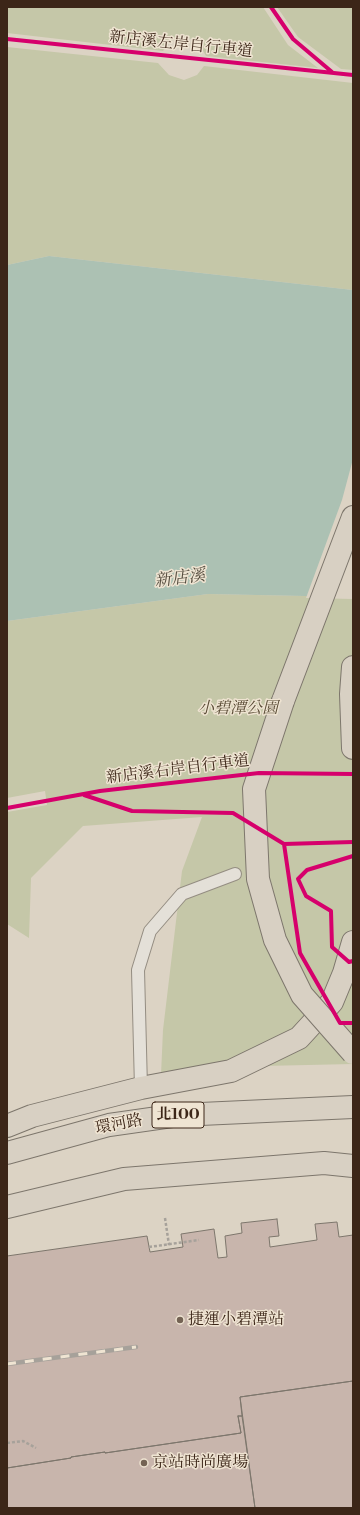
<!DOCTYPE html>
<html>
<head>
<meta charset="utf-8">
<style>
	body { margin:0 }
	#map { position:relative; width:360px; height:1515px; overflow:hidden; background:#dcd3c4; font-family:"Libre Bodoni",serif }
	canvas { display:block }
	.frame { position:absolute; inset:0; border:8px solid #3c2618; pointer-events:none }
</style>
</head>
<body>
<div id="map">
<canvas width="360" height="1515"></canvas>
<div class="frame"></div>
</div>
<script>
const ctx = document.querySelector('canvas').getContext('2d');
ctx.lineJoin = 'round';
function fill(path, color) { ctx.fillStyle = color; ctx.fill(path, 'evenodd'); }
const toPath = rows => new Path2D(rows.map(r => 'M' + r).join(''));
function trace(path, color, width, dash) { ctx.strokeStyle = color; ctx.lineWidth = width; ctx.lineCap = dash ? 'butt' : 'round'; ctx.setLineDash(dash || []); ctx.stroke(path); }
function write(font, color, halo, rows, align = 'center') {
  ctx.font = font + ' "Libre Bodoni","Noto Serif TC",serif'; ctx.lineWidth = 3; ctx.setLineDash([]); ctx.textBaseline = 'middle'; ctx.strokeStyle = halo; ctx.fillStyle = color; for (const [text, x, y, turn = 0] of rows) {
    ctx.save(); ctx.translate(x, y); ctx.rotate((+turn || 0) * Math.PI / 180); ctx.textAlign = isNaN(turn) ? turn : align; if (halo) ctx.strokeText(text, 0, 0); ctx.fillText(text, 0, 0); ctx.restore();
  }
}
const green = toPath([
	[7,7,263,7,288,45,318,68,206,56,199,44,186,36,172,40,163,51,7,33],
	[277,7,353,7,353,70,341,69,298,37],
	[7,47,158,63,169,75,184,80,197,75,204,66,353,83,353,290,49,256,7,265],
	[208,594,353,597,353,1064,262,1066,161,1075,163,1030,182,871,202,817,83,826,31,878,29,938,7,924,7,812,47,805,45,791,7,798,7,621]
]);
const water = toPath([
	[49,256,353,290,353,597,208,594,7,621,7,265]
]);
const pier = toPath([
	[353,459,353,599,306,598,342,500]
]);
const building = toPath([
	[277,1219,279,1236,269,1237,270,1247,317,1240,315,1224,337,1222,339,1237,353,1235,353,1381,240,1397,242,1416,238,1416,241,1433,105,1453,105,1452,71,1457,71,1458,7,1468,7,1256,147,1236,150,1252,183,1247,181,1234,214,1229,218,1258,227,1257,225,1236,242,1233,241,1223,277,1219],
	[353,1381,353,1508,255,1508,240,1397,353,1381],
	[238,1416,242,1416,255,1508,7,1508,7,1468,71,1458,71,1457,105,1452,105,1453,241,1433,238,1416]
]);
const path = toPath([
	[165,1218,169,1245],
	[149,1247,199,1240],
	[7,1443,23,1441,36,1448]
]);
const service = toPath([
	[141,1088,138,970,150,931,182,894,235,874]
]);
const trunk = toPath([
	[7,1153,109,1125,179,1115,353,1107],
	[7,1207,124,1179,324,1163,353,1166]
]);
const motorway = toPath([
	[353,667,351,694,353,748],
	[283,701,353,517],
	[7,1126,32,1116,141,1088,231,1071,299,1038,332,1002,344,973,353,942]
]);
const rail = toPath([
	[7,1364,136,1347]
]);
const motorwayBridge = toPath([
	[283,701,254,789,258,879,275,940,302,995,353,1053]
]);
const cycleway = toPath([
	[271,7,293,39,332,72],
	[7,39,353,75],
	[84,795,132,811,233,813,284,844,353,842],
	[7,808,100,791,259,773,353,774],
	[284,844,300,953,340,1023,353,1023],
	[353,856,307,870,298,879,306,896,331,911,332,947,349,962,353,961]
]);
const markers = [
	[180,1320,4,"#746354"],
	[144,1463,4,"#746354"]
];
const shields = [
	[178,1115,52]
];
const shieldNames = [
	["北100",178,1115]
];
const streetNames = [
	["新店溪左岸自行車道",181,45,6],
	["新店溪右岸自行車道",178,770,-7],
	["環河路",119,1125,-11]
];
const parkNames = [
	["小碧潭公園",238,709]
];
const poiNames = [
	["捷運小碧潭站",188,1320],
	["京站時尚廣場",152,1463]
];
const waterNames = [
	["新店溪",180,579,-7]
];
fill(green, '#c5c7a8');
fill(water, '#acc1b3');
fill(pier, '#dcd3c4');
fill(building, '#c8b5ac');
trace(building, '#7d766c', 1);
trace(service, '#948d82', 14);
trace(trunk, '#7d766c', 24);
trace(motorway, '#7d766c', 24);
trace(path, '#a6a19a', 2.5, [3, 2]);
trace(service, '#e4e0d8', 12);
trace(trunk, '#d8d0c3', 22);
trace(motorway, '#d8d0c3', 22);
trace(rail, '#a6a19a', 4.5);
trace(rail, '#efe4d2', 3, [9]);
trace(motorwayBridge, '#7d766c', 24, []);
trace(motorwayBridge, '#d8d0c3', 22);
trace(cycleway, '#d6006c', 4);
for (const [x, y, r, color] of markers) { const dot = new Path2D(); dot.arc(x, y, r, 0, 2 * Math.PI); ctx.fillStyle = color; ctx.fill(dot); trace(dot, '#efe4d2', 1.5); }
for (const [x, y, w] of shields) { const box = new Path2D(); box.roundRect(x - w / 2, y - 13, w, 26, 3); ctx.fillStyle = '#efe4d2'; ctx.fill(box); trace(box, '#3c2618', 1); }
write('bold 15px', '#3c2618', null, shieldNames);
write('16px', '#3c2618', '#efe4d2', streetNames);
write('italic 16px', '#5a4c36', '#efe4d2', parkNames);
write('16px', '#3c2618', '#efe4d2', poiNames, 'left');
write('italic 17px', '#534b3d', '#efe4d2', waterNames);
</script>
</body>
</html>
